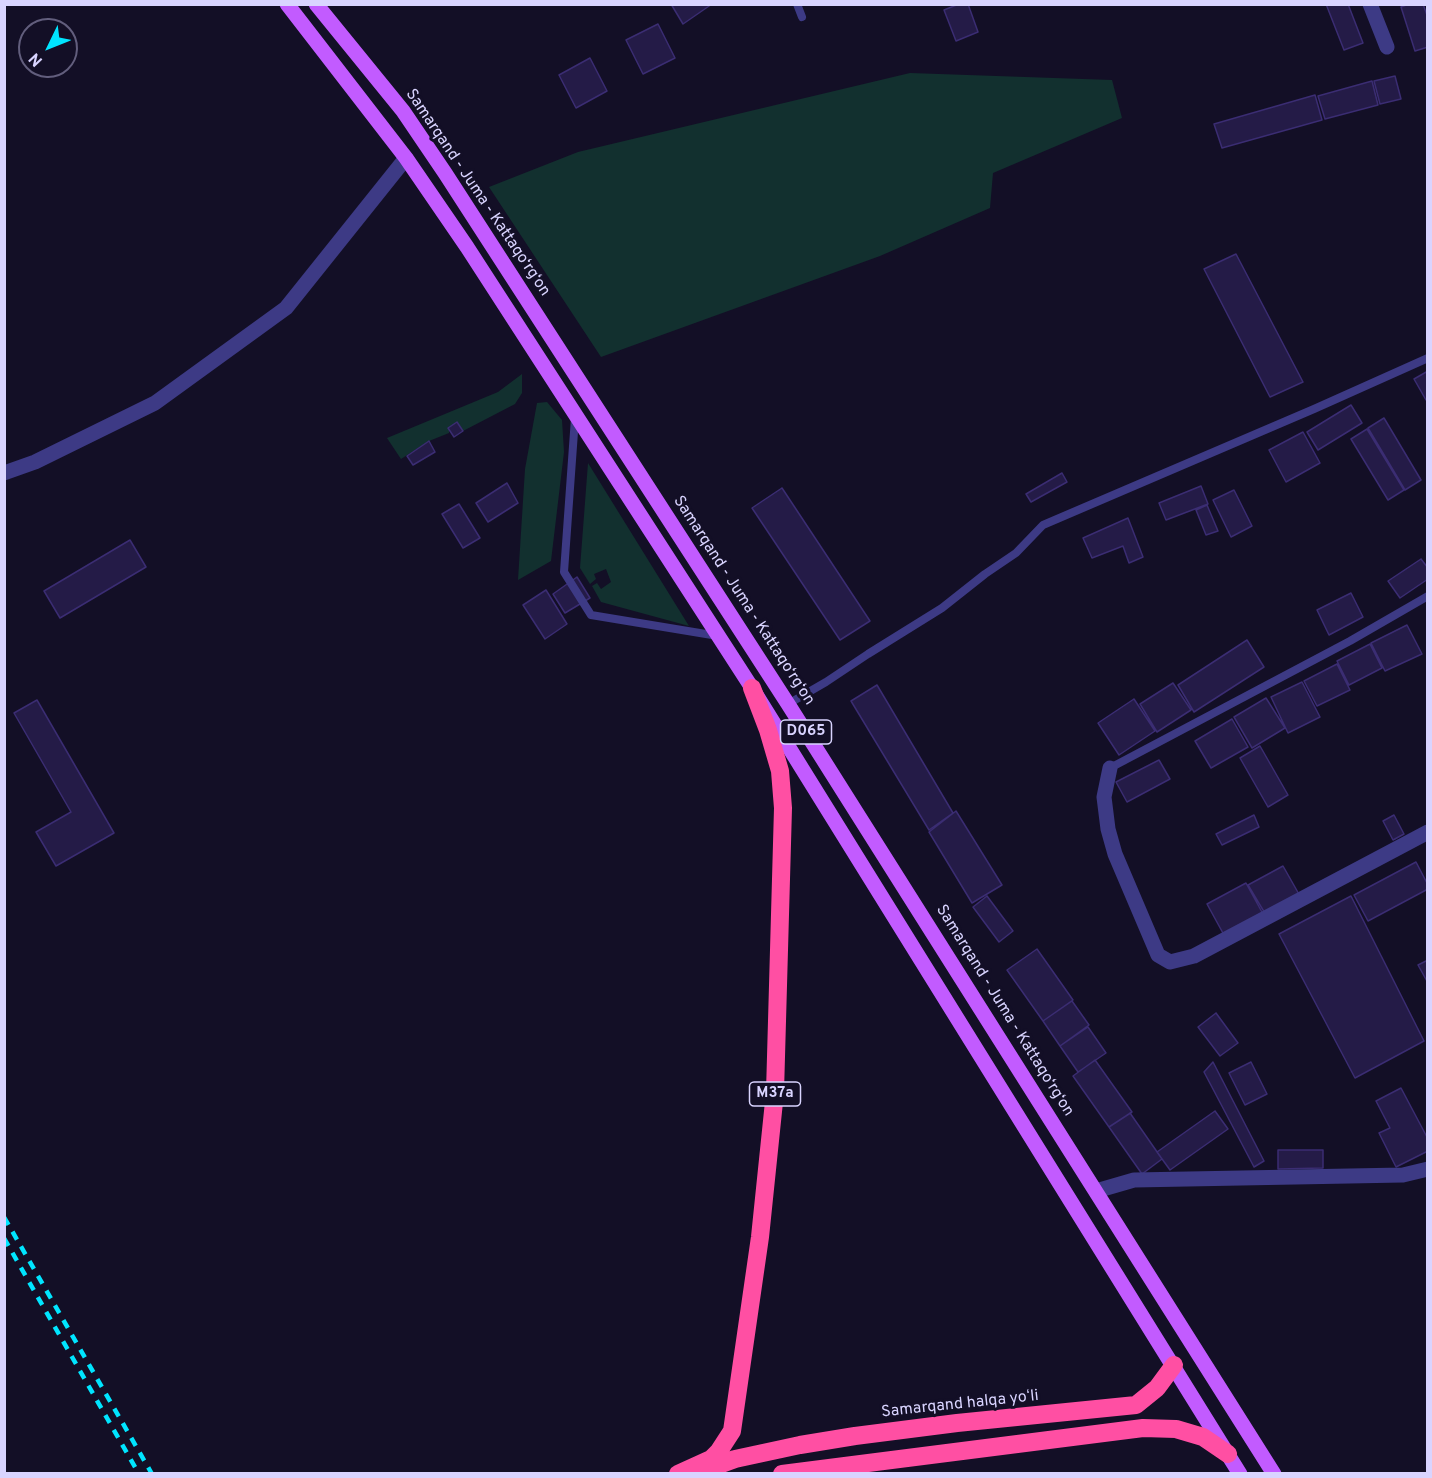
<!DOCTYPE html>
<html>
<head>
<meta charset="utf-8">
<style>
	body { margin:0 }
	#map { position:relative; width:1432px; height:1478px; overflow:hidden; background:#130f26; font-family:Overpass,sans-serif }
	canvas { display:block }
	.frame { position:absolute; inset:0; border:6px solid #d9d4ff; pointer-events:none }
	.north { position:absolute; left:18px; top:18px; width:60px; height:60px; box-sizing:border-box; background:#130f26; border:2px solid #625e7d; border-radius:50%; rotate:227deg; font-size:16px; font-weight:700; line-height:24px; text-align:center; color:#d9d4ff }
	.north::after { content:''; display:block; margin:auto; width:21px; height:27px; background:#00e5ff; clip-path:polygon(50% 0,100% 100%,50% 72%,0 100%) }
</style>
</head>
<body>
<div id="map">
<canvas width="1432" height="1478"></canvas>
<div class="frame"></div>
<div class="north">N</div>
</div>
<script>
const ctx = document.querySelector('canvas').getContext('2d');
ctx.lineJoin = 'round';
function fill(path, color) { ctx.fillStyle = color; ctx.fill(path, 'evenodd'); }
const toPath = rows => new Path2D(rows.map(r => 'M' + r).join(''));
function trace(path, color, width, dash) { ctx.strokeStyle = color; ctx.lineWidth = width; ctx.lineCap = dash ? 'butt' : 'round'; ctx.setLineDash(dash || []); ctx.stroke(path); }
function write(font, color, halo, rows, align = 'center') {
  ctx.font = font + ' Overpass,sans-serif'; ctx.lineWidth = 6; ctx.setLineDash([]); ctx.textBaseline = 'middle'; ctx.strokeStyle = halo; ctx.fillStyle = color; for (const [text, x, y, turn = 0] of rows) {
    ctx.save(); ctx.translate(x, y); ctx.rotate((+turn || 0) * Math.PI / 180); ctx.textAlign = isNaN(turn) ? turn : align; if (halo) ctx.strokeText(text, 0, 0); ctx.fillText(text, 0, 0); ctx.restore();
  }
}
const green = toPath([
	[910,73,1112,80,1122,118,993,173,990,208,880,256,601,357,489,187,578,152],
	[522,374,522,393,515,404,463,431,457,422,449,428,449,433,429,441,401,459,387,438,498,392],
	[547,402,562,420,564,452,551,561,518,580,525,469,537,403],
	[588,463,689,626,601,602,592,586,597,583,601,589,611,582,606,569,594,574,596,579,590,584,580,568]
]);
const building = toPath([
	[671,4,712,4,683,24,671,4],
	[959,4,968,4,978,32,956,41,944,10,959,4],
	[1326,4,1348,4,1363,43,1344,50,1326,4],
	[1409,4,1423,4,1428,18,1428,47,1415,51,1401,7,1409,4],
	[658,24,675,58,643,74,626,40,658,24],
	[590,58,607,91,576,108,559,75,590,58],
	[1395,76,1401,99,1380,104,1374,81,1395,76],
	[1372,81,1378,105,1325,119,1318,96,1372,81],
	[1315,95,1322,120,1222,148,1214,124,1315,95],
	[1236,254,1303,382,1270,397,1204,269,1236,254],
	[1428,371,1428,399,1426,400,1414,379,1428,371],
	[1351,405,1362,423,1318,450,1307,432,1351,405],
	[1384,418,1421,480,1405,490,1368,428,1384,418],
	[457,422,463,431,454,437,448,428,457,422],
	[1367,429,1404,490,1388,500,1351,439,1367,429],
	[1303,432,1320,463,1286,482,1269,450,1303,432],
	[429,441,435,452,413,465,407,456,429,441],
	[1062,473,1067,482,1031,502,1026,494,1062,473],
	[507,483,518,503,488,522,476,503,507,483],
	[1201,486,1208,504,1166,520,1159,503,1201,486],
	[782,488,870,621,840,640,752,508,782,488],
	[1234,490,1252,526,1231,537,1213,500,1234,490],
	[459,504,480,538,463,548,442,514,459,504],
	[1207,505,1218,531,1206,535,1196,510,1207,505],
	[1128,518,1143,557,1129,563,1123,546,1092,558,1083,538,1128,518],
	[130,540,146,567,60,618,44,591,130,540],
	[1421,559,1428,568,1428,579,1400,598,1388,581,1421,559],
	[577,577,590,598,565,613,553,594,577,577],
	[546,590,567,624,545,639,523,605,546,590],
	[1351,593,1363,617,1329,635,1317,610,1351,593],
	[1407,625,1422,654,1385,671,1371,643,1407,625],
	[1247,640,1264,667,1194,712,1178,685,1247,640],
	[1370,644,1382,668,1349,685,1337,661,1370,644],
	[1337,664,1350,690,1317,706,1304,681,1337,664],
	[1302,682,1320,717,1288,733,1271,697,1302,682],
	[1173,683,1191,710,1157,732,1140,704,1173,683],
	[877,685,953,813,929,830,851,701,877,685],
	[1266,698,1285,728,1252,748,1234,717,1266,698],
	[1134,699,1155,731,1119,755,1098,723,1134,699],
	[37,700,114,833,56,866,36,832,71,812,14,713,37,700],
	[1232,719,1248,747,1211,768,1195,741,1232,719],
	[1260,746,1288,795,1268,807,1240,758,1260,746],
	[1159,760,1170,779,1127,802,1116,782,1159,760],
	[956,811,1002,885,972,903,929,832,956,811],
	[1254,815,1259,827,1222,845,1216,834,1254,815],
	[1394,815,1404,834,1393,840,1383,821,1394,815],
	[1416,862,1428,885,1428,889,1368,921,1354,895,1416,862],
	[1283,866,1300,896,1266,915,1248,885,1283,866],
	[1246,883,1263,914,1224,935,1207,904,1246,883],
	[987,896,1013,931,999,942,973,907,987,896],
	[1351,896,1424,1041,1355,1078,1279,934,1351,896],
	[1037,949,1073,1000,1043,1021,1007,970,1037,949],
	[1428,960,1428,983,1418,965,1428,960],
	[1072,1001,1089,1025,1060,1046,1043,1021,1072,1001],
	[1216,1013,1238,1043,1220,1056,1198,1027,1216,1013],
	[1088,1027,1106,1053,1078,1072,1060,1046,1088,1027],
	[1095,1060,1132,1112,1109,1127,1073,1076,1095,1060],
	[1213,1062,1264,1161,1254,1167,1204,1072,1213,1062],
	[1251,1062,1267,1094,1245,1105,1229,1073,1251,1062],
	[1401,1088,1428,1139,1428,1151,1396,1167,1379,1133,1390,1128,1376,1101,1401,1088],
	[1215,1111,1228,1129,1170,1170,1157,1152,1215,1111],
	[1130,1113,1162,1159,1142,1174,1109,1127,1130,1113],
	[1278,1150,1323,1150,1323,1168,1278,1169,1278,1150]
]);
const lane = toPath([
	[797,4,802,17],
	[575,418,564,572,591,615,718,636],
	[788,704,826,682,868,654,942,608,985,574,1016,553,1043,525,1314,409,1428,358],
	[1110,768,1350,641,1428,596]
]);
const street = toPath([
	[1370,4,1387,47],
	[4,473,35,462,155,403,286,308,406,158],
	[1110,768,1104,797,1108,829,1115,854,1158,955,1170,962,1194,956,1428,832],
	[1096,1191,1134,1180,1403,1175,1428,1169]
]);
const primary = toPath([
	[287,4,406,158,467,247,575,414,752,688,1240,1474],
	[316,4,403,111,445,173,788,704,1274,1474]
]);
const highway = toPath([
	[705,1470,735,1459,800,1445,855,1436,957,1423,1136,1405,1157,1388,1174,1365],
	[678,1474,711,1459,719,1451,732,1431,760,1237,775,1092,783,808,780,771,768,730,752,688],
	[782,1474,1143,1428,1176,1429,1203,1437,1228,1454]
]);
const rail = toPath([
	[4,1217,152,1474],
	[4,1238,139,1474]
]);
const shields = [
	[806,732,51],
	[775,1094,51]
];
const shieldNames = [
	["D065",806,732],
	["M37a",775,1094]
];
const streetNames = [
	["Samarqand - Juma - Kattaqo‘rg‘on",477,193,56],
	["Samarqand - Juma - Kattaqo‘rg‘on",743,601,57],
	["Samarqand - Juma - Kattaqo‘rg‘on",1004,1011,58],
	["Samarqand halqa yoʻli",960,1405,-6]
];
fill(green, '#12302f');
fill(building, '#241b47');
trace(building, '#3b2d73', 1.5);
trace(lane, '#3d3a85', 8);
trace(street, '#3d3a85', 15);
trace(primary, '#c25bff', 15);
trace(highway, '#ff4fa3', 18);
trace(rail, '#00e5ff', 4.5, [9, 8]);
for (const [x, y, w] of shields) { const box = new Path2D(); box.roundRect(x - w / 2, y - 12, w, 24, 4.5); ctx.fillStyle = '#130f26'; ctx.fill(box); trace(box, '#d9d4ff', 1.5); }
write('bold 15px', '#d9d4ff', null, shieldNames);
write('16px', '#d9d4ff', '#130f26', streetNames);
</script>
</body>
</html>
